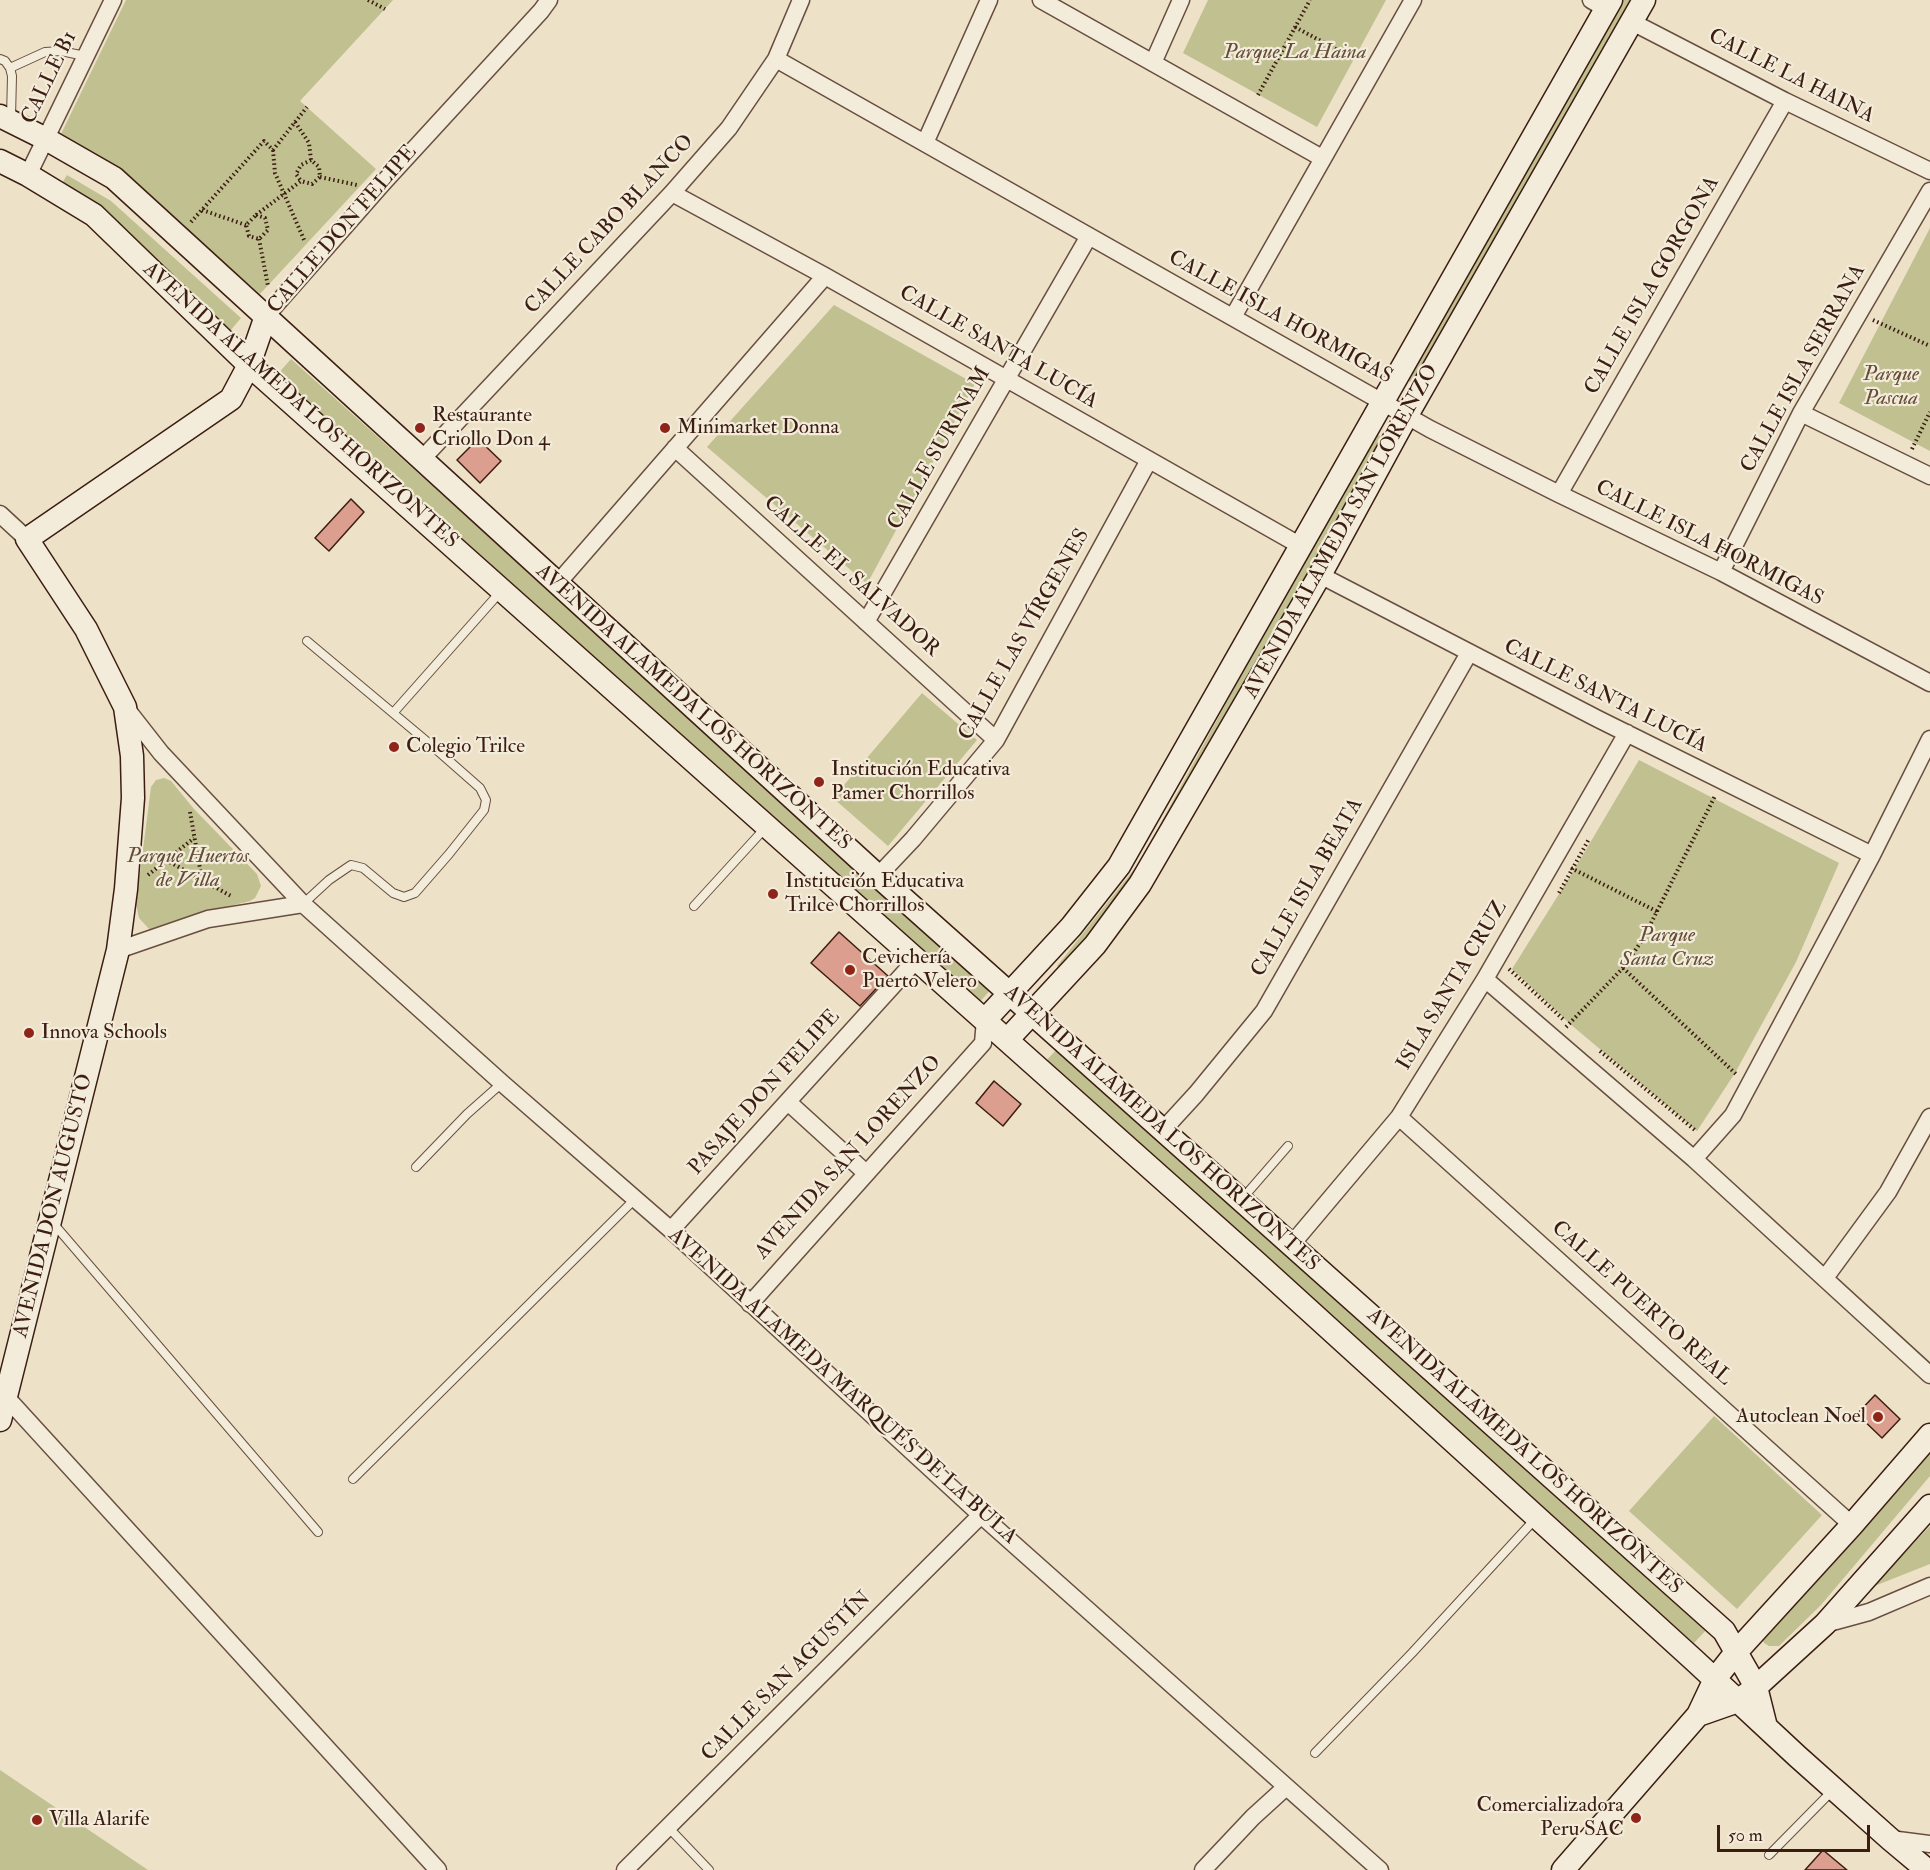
<!DOCTYPE html>
<html>
<head>
<meta charset="utf-8">
<style>
	body { margin:0 }
	#map { position:relative; width:1930px; height:1870px; overflow:hidden; background:#ede1c8; font-family:"IM FELL Double Pica",serif }
	canvas { display:block }
	.scale { position:absolute; left:1717px; top:1825px; width:153px; height:27px; box-sizing:border-box; border:3px solid #3c1d11; border-top:0; padding-left:8px; font-size:18px; line-height:21px; white-space:nowrap; color:#3c1d11; -webkit-text-stroke:4px #f3ecdb; paint-order:stroke }
</style>
</head>
<body>
<div id="map">
<canvas width="1930" height="1870"></canvas>
<div class="scale">50 m</div>
</div>
<script>
const ctx = document.querySelector('canvas').getContext('2d');
ctx.lineJoin = 'round';
function fill(path, color) { ctx.fillStyle = color; ctx.fill(path, 'evenodd'); }
const toPath = rows => new Path2D(rows.map(r => 'M' + r).join(''));
function trace(path, color, width, dash) { ctx.strokeStyle = color; ctx.lineWidth = width; ctx.lineCap = dash ? 'butt' : 'round'; ctx.setLineDash(dash || []); ctx.stroke(path); }
function write(font, color, halo, rows, align = 'center') {
  ctx.font = font + ' "IM FELL Double Pica",serif'; ctx.lineWidth = 4.5; ctx.setLineDash([]); ctx.textBaseline = 'middle'; ctx.strokeStyle = halo; ctx.fillStyle = color; for (const [text, x, y, turn = 0] of rows) {
    ctx.save(); ctx.translate(x, y); ctx.rotate((+turn || 0) * Math.PI / 180); ctx.textAlign = isNaN(turn) ? turn : align; if (halo) ctx.strokeText(text, 0, 0); ctx.fillText(text, 0, 0); ctx.restore();
  }
}
const green = toPath([
	[126,0,393,0,300,101,376,169,260,294,111,163,61,134],
	[1208,0,1386,0,1317,127,1183,53],
	[1621,0,1637,0,1417,386,1405,379],
	[67,175,111,201,241,318,230,331,98,211,59,188],
	[1930,228,1930,451,1839,403],
	[834,305,975,384,867,584,707,447],
	[291,359,992,988,978,1004,276,376],
	[1374,432,1387,441,1147,866,1064,973,1057,966,1139,863],
	[922,693,977,740,888,846,833,798],
	[1639,760,1839,863,1796,962,1735,1073,1697,1131,1569,1023,1512,969,1574,870],
	[164,778,171,781,194,809,257,874,261,886,255,898,250,901,218,909,159,929,150,930,139,918,136,904,151,787,156,780],
	[1058,1048,1708,1628,1694,1643,1044,1063],
	[1714,1416,1822,1515,1737,1609,1629,1511],
	[1930,1439,1930,1476,1821,1605,1779,1646,1769,1646,1764,1643,1762,1638],
	[1930,1526,1930,1564,1872,1587],
	[0,1770,148,1870,0,1870]
]);
const building = toPath([
	[478,439,501,461,480,483,457,460,478,439],
	[351,499,364,512,329,551,315,538,351,499],
	[839,932,888,976,860,1006,811,963,839,932],
	[994,1081,1021,1104,1003,1126,976,1103,994,1081],
	[1875,1395,1900,1419,1882,1438,1857,1414,1875,1395],
	[1823,1850,1847,1870,1805,1870,1823,1850]
]);
const path = toPath([
	[368,0,385,9],
	[1295,27,1354,59],
	[1258,95,1310,0],
	[295,122,309,143,311,160],
	[273,150,275,173,305,242],
	[320,177,357,185],
	[202,210,246,225],
	[256,215,301,181,312,184,320,177,319,167,311,160,301,165,296,174,301,181],
	[256,215,265,218,268,230,259,239,249,236,246,225,256,215],
	[191,222,264,141,273,150,307,107],
	[259,239,268,286],
	[1873,320,1930,346],
	[1912,449,1930,412],
	[190,812,202,880],
	[166,860,231,896],
	[1571,868,1658,912],
	[148,875,194,838],
	[1559,893,1589,839],
	[1623,968,1736,1074],
	[1509,969,1565,1021],
	[1566,1027,1623,968,1643,939,1715,796],
	[1600,1051,1696,1131]
]);
const lane = toPath([
	[0,59,5,61,10,68,12,76,11,118],
	[10,68,45,52,61,51,85,56],
	[394,712,502,590],
	[303,904,329,880,351,865,363,868,393,893,404,897,415,893,449,854,484,810,486,800,480,788,430,744,307,641],
	[694,906,767,826],
	[416,1167,467,1114,502,1083],
	[1242,1199,1288,1146],
	[53,1223,318,1532],
	[353,1479,635,1199],
	[1315,1753,1412,1653,1537,1517],
	[668,1827,709,1870],
	[1769,1855,1834,1789]
]);
const street = toPath([
	[1041,0,1322,158],
	[1591,0,1606,9],
	[1632,22,1785,101,1930,171],
	[776,59,1430,429,1559,494,1721,572,1930,683],
	[1153,63,1181,0],
	[925,143,989,0],
	[28,175,113,0],
	[672,193,825,276,1301,546],
	[266,316,383,183,541,11,549,0],
	[1233,317,1413,0],
	[1801,413,1930,476],
	[675,448,996,740],
	[422,459,672,193,729,128,776,59,801,0],
	[1559,494,1785,101],
	[0,514,27,539],
	[1721,572,1801,413,1930,191],
	[1320,575,1598,719,1872,855],
	[557,584,825,276],
	[866,622,1089,236],
	[125,707,161,753,303,904,502,1083,671,1230,981,1515,1380,1870],
	[878,876,913,839,996,740,1149,460],
	[118,950,208,919,303,904],
	[1485,979,1694,1159,1930,1375],
	[788,1102,866,1173],
	[1399,1117,1852,1525],
	[1163,1130,1196,1094,1264,1011,1469,653],
	[1694,1159,1733,1115,1872,855,1930,739],
	[671,1230,917,959],
	[1292,1244,1399,1117,1485,979,1627,733],
	[1825,1278,1888,1192,1930,1117],
	[750,1304,983,1043,985,1020],
	[6,1397,438,1870],
	[1825,1624,1869,1612,1930,1586],
	[1890,1839,1930,1844],
	[625,1870,981,1515],
	[1203,1870,1253,1817,1286,1787]
]);
const secondary = toPath([
	[0,116,46,139,114,178,878,876,1724,1631,1756,1687,1766,1727],
	[0,161,28,175,94,215,249,365,1257,1263,1695,1661,1797,1756,1890,1839,1927,1870],
	[985,1020,1071,927,1119,866,1611,0],
	[1007,1040,1095,945,1140,884,1320,575,1407,415,1644,0],
	[0,1420,118,950,126,889,133,798,132,756,125,707,86,629,27,539,231,399,249,365,266,316],
	[1698,1715,1738,1701,1756,1687,1825,1624,1930,1506],
	[1563,1870,1698,1715,1715,1679,1737,1651,1852,1525,1930,1435]
]);
const markers = [
	[420,428,6,"#8f2418"],
	[665,428,6,"#8f2418"],
	[394,747,6,"#8f2418"],
	[819,782,6,"#8f2418"],
	[773,894,6,"#8f2418"],
	[850,970,6,"#8f2418"],
	[29,1033,6,"#8f2418"],
	[1878,1417,6,"#8f2418"],
	[1636,1818,6,"#8f2418"],
	[37,1820,6,"#8f2418"]
];
const parkNames = [
	["Parque La Haina",1295,53],
	["Parque",1891,375],
	["Pascua",1891,399],
	["Parque Huertos",188,857],
	["de Villa",188,881],
	["Parque",1667,936],
	["Santa Cruz",1667,960]
];
const streetNames = [
	["CALLE LA HAINA",1791,77,27],
	["CALLE B1",50,78,-64],
	["CALLE CABO BLANCO",610,225,-47],
	["CALLE DON FELIPE",343,230,-49],
	["CALLE ISLA GORGONA",1653,286,-60],
	["CALLE ISLA HORMIGAS",1280,318,29],
	["CALLE SANTA LUCÍA",998,348,30],
	["CALLE ISLA SERRANA",1804,369,-61],
	["AVENIDA ALAMEDA LOS HORIZONTES",300,406,42],
	["CALLE SURINAM",940,449,-60],
	["AVENIDA ALAMEDA SAN LORENZO",1342,532,-61],
	["CALLE ISLA HORMIGAS",1709,544,27],
	["CALLE EL SALVADOR",851,577,42],
	["CALLE LAS VÍRGENES",1025,635,-60],
	["CALLE SANTA LUCÍA",1605,697,27],
	["AVENIDA ALAMEDA LOS HORIZONTES",693,708,42],
	["CALLE ISLA BEATA",1308,888,-60],
	["ISLA SANTA CRUZ",1453,986,-59],
	["PASAJE DON FELIPE",765,1093,-48],
	["AVENIDA ALAMEDA LOS HORIZONTES",1161,1129,42],
	["AVENIDA SAN LORENZO",849,1158,-48],
	["AVENIDA DON AUGUSTO",54,1206,-76],
	["CALLE PUERTO REAL",1641,1304,42],
	["AVENIDA ALAMEDA MARQUÉS DE LA BULA",842,1387,42],
	["AVENIDA ALAMEDA LOS HORIZONTES",1524,1452,42],
	["CALLE SAN AGUSTÍN",787,1677,-45]
];
const poiNames = [
	["Restaurante",432,416],
	["Criollo Don 4",432,440],
	["Minimarket Donna",677,428],
	["Colegio Trilce",406,747],
	["Institución Educativa",831,770],
	["Pamer Chorrillos",831,794],
	["Institución Educativa",785,882],
	["Trilce Chorrillos",785,906],
	["Cevichería",862,958],
	["Puerto Velero",862,982],
	["Innova Schools",41,1033],
	["Autoclean Noel",1866,1417,"right"],
	["Comercializadora",1624,1806,"right"],
	["Peru SAC",1624,1830,"right"],
	["Villa Alarife",49,1820]
];
fill(green, '#c0c090');
fill(building, '#dc9e8f');
trace(building, '#3c1d11', 1.5);
trace(lane, '#684e3f', 10);
trace(street, '#684e3f', 19);
trace(secondary, '#3c1d11', 25);
trace(path, '#3c1d11', 4, [1.5, 3]);
trace(lane, '#f3ecdb', 8);
trace(street, '#f3ecdb', 16);
trace(secondary, '#f3ecdb', 22);
for (const [x, y, r, color] of markers) { const dot = new Path2D(); dot.arc(x, y, r, 0, 2 * Math.PI); ctx.fillStyle = color; ctx.fill(dot); trace(dot, '#f3ecdb', 2); }
write('italic 21px', '#644e37', '#f3ecdb', parkNames);
write('21px', '#3c1d11', '#f3ecdb', streetNames);
write('21px', '#3c1d11', '#f3ecdb', poiNames, 'left');
</script>
</body>
</html>
